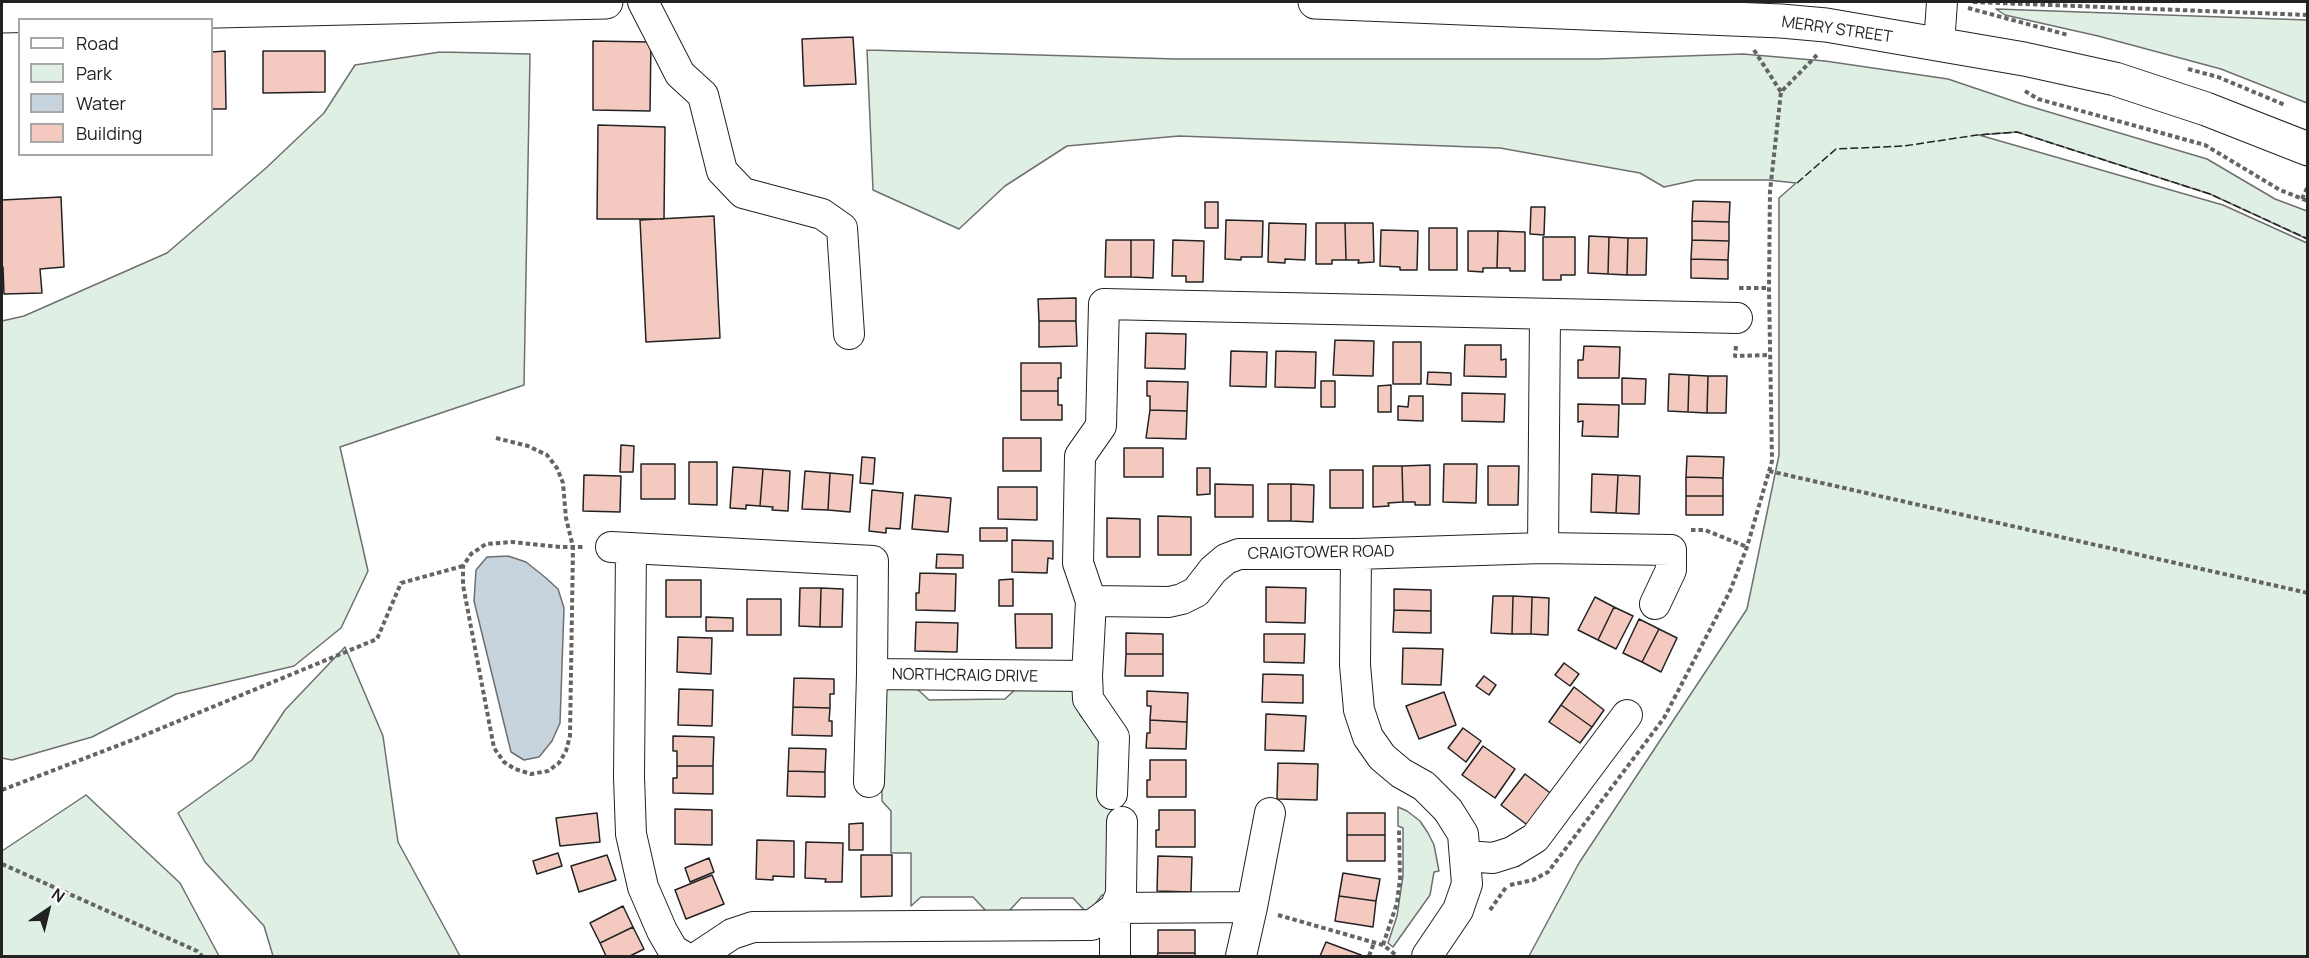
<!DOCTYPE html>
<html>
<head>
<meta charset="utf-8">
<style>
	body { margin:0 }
	#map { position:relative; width:2309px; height:958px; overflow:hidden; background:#fff; font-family:Manrope,sans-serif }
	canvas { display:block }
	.frame { position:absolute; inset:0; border:3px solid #222; pointer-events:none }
	.legend { position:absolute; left:18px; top:18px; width:195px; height:138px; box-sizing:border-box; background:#fff; border:2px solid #a7a7a7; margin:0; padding:8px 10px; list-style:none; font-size:18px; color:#222 }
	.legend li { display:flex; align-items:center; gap:12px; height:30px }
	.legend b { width:30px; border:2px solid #a7a7a7 }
	.north { position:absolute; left:18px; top:880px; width:60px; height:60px; -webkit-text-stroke:4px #fff; paint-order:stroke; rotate:35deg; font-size:16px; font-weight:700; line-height:24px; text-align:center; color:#222 }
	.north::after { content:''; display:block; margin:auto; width:21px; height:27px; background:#222; clip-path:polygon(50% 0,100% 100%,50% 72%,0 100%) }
</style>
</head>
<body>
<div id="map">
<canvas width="2309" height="958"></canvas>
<div class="frame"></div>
<ul class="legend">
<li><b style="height:8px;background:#fff"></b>Road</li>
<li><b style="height:16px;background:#e0efe3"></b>Park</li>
<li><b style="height:16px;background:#c7d3dd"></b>Water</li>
<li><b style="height:16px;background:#f3c9c0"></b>Building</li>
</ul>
<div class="north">N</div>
</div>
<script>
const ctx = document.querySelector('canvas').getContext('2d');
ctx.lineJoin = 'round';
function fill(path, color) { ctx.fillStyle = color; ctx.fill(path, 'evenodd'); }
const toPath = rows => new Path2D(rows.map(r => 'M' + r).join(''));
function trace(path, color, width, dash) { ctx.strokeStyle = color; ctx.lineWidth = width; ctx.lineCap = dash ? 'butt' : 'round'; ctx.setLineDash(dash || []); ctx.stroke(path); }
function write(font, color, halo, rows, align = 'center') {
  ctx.font = font + ' Manrope,sans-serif'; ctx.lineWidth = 4.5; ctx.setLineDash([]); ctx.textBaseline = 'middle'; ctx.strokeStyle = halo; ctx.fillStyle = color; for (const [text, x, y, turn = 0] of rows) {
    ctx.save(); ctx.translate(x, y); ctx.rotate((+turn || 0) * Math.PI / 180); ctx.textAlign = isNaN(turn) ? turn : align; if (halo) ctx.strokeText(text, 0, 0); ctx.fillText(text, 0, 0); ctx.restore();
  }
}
const green = toPath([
	[1996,9,2307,20,2307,103,2221,69,2098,36,2005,15,1996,9],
	[867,50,1176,59,1597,59,1743,54,1825,61,1948,79,2022,104,2207,159,2275,199,2307,211,2307,239,2210,194,2017,132,1979,135,2223,205,2307,243,2307,956,1529,956,1579,863,1747,609,1779,455,1779,198,1796,183,1768,180,1696,180,1664,187,1640,173,1500,148,1179,136,1067,146,1005,186,959,229,873,190,867,50],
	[440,52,530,54,524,385,340,447,368,571,341,628,294,666,176,694,92,737,12,760,2,758,2,321,24,316,167,253,266,168,324,113,355,65,440,52],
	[345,647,383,736,398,842,460,956,273,956,264,926,205,862,178,813,252,760,285,710,345,647],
	[887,685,913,685,929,700,1005,699,1019,686,1068,687,1077,697,1080,715,1105,745,1114,807,1112,895,1102,895,1089,912,1086,912,1073,898,1021,898,1009,911,986,911,973,897,921,897,911,906,911,853,891,853,891,811,882,801,881,695,887,685],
	[86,795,180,883,219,956,2,956,2,851,86,795],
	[1398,807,1407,811,1420,821,1428,833,1434,845,1439,871,1434,872,1430,895,1393,947,1388,943,1397,916,1403,876,1403,828,1398,826,1398,807]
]);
const water = toPath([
	[508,556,526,562,546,578,558,589,564,608,560,723,552,741,539,757,524,760,511,752,474,601,476,570,487,557,508,556]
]);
const building = toPath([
	[853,37,856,84,804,86,802,39,853,37],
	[593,41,651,42,650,111,593,110,593,41],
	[225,51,226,109,212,109,212,52,225,51],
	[263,51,325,51,325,92,263,93,263,51],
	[598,125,665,127,664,219,597,219,598,125],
	[61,197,64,267,40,269,42,293,4,294,3,267,2,267,2,200,61,197],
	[1693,201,1730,202,1729,222,1692,221,1693,201],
	[1205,202,1218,202,1218,228,1205,228,1205,202],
	[1531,207,1545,207,1544,235,1530,234,1531,207],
	[714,216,720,338,646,342,640,220,714,216],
	[1226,220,1263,221,1262,257,1241,257,1241,260,1225,259,1226,220],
	[1692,221,1729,222,1729,241,1692,240,1692,221],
	[1269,223,1306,224,1305,260,1285,259,1285,263,1268,262,1269,223],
	[1316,223,1345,223,1346,260,1332,260,1332,264,1316,264,1316,223],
	[1345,223,1373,223,1374,262,1358,263,1359,260,1346,260,1345,223],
	[1429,228,1457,228,1457,270,1429,270,1429,228],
	[1381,230,1418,231,1417,270,1400,270,1400,267,1380,266,1381,230],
	[1468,231,1498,231,1497,268,1483,268,1483,272,1468,271,1468,231],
	[1498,231,1525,232,1525,271,1510,271,1510,268,1497,268,1498,231],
	[1589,236,1609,237,1608,274,1588,273,1589,236],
	[1543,237,1575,237,1575,275,1561,275,1561,280,1543,280,1543,237],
	[1609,237,1628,238,1627,275,1608,274,1609,237],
	[1628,238,1647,238,1646,275,1627,275,1628,238],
	[1106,240,1131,240,1131,277,1105,277,1106,240],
	[1131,240,1154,240,1153,278,1131,277,1131,240],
	[1173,240,1204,241,1203,282,1186,282,1186,276,1172,276,1173,240],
	[1692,240,1729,241,1728,260,1691,259,1692,240],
	[1691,259,1728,260,1728,279,1691,278,1691,259],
	[1076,298,1076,321,1039,321,1038,299,1076,298],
	[1039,321,1076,321,1077,346,1039,347,1039,321],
	[1146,333,1186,334,1185,369,1145,368,1146,333],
	[1335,340,1374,341,1373,376,1333,375,1335,340],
	[1393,342,1421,342,1421,384,1393,384,1393,342],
	[1465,345,1501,345,1501,360,1506,359,1506,377,1464,376,1465,345],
	[1584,346,1620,347,1619,378,1578,378,1578,360,1583,360,1584,346],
	[1231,351,1267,352,1266,387,1230,386,1231,351],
	[1276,351,1316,352,1315,388,1275,387,1276,351],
	[1021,363,1061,363,1061,378,1058,378,1058,391,1021,391,1021,363],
	[1428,372,1451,373,1451,385,1427,384,1428,372],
	[1669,374,1689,375,1688,412,1668,411,1669,374],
	[1689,375,1708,376,1707,413,1688,412,1689,375],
	[1708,376,1727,376,1726,413,1707,413,1708,376],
	[1622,378,1646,379,1645,404,1622,404,1622,378],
	[1147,381,1188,382,1187,411,1150,410,1150,396,1147,396,1147,381],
	[1321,381,1335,381,1335,407,1321,407,1321,381],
	[1391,385,1391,412,1378,412,1378,386,1391,385],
	[1021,391,1058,391,1058,405,1062,405,1062,420,1021,420,1021,391],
	[1462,393,1505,394,1504,422,1462,421,1462,393],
	[1409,396,1423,396,1423,421,1398,420,1398,406,1408,407,1409,396],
	[1578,404,1619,405,1618,437,1582,436,1583,421,1578,422,1578,404],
	[1150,410,1187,411,1186,439,1146,438,1150,410],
	[1003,438,1041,438,1041,471,1003,471,1003,438],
	[621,445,634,446,633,472,620,472,621,445],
	[1124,448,1163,448,1163,477,1124,477,1124,448],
	[1687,456,1724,457,1723,478,1686,477,1687,456],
	[862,457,875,458,873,484,860,483,862,457],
	[689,462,717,462,717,505,689,504,689,462],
	[641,464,675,464,675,499,641,499,641,464],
	[1444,464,1477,464,1476,503,1443,502,1444,464],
	[1430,465,1430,505,1415,505,1415,502,1403,502,1402,466,1430,465],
	[1373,466,1402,466,1403,502,1388,503,1389,506,1373,507,1373,466],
	[1488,466,1519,466,1518,505,1488,505,1488,466],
	[733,467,763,469,760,506,746,505,746,509,730,508,733,467],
	[1197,468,1210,468,1210,494,1197,495,1197,468],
	[763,469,790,471,788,511,772,510,773,507,760,506,763,469],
	[1330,470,1363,470,1363,508,1330,508,1330,470],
	[805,471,830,473,828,510,802,509,805,471],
	[830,473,853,475,850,512,828,510,830,473],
	[1592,474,1618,475,1616,513,1591,512,1592,474],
	[584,475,621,476,620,512,583,511,584,475],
	[1618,475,1640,476,1639,514,1616,513,1618,475],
	[1686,477,1723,478,1723,496,1686,496,1686,477],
	[1215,484,1253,485,1253,517,1215,517,1215,484],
	[1268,484,1291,484,1291,521,1268,521,1268,484],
	[1291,484,1314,485,1313,522,1291,521,1291,484],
	[998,487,1037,487,1037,520,998,519,998,487],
	[872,490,903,493,900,529,886,528,886,533,869,531,872,490],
	[915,495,951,498,948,532,912,529,915,495],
	[1686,496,1723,496,1723,515,1686,515,1686,496],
	[1158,516,1191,517,1191,555,1158,555,1158,516],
	[1107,518,1140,519,1140,557,1107,557,1107,518],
	[980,528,1007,528,1007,541,980,541,980,528],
	[1012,540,1053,541,1053,559,1048,558,1047,573,1012,572,1012,540],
	[937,554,963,555,963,568,936,568,937,554],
	[920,573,956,574,955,611,916,610,916,593,919,593,920,573],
	[1013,579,1013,606,999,606,999,580,1013,579],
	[666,580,701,580,701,617,666,617,666,580],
	[1266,587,1306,588,1305,623,1266,622,1266,587],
	[800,588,821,588,820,627,799,626,800,588],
	[821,588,843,589,842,627,820,627,821,588],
	[1394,589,1431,590,1431,611,1394,610,1394,589],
	[1493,596,1513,596,1512,634,1491,633,1493,596],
	[1513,596,1532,597,1531,634,1512,634,1513,596],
	[1532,597,1549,598,1548,635,1531,634,1532,597],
	[1595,597,1614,607,1598,640,1578,630,1595,597],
	[747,599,781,599,781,635,747,635,747,599],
	[1614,607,1633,616,1616,649,1598,640,1614,607],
	[1394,610,1431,611,1431,633,1393,632,1394,610],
	[1015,614,1052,614,1052,648,1016,648,1015,614],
	[706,617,733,618,733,631,706,631,706,617],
	[1639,619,1659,629,1642,662,1623,653,1639,619],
	[916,622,958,623,957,652,915,651,916,622],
	[1659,629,1677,638,1661,672,1642,662,1659,629],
	[1126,633,1163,634,1163,654,1126,654,1126,633],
	[1264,634,1305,634,1304,663,1264,662,1264,634],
	[678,637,712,638,711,674,677,672,678,637],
	[1403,648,1443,649,1441,685,1402,684,1403,648],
	[1126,654,1163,654,1163,676,1125,676,1126,654],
	[1564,663,1579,674,1570,686,1555,675,1564,663],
	[1263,674,1303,675,1303,703,1262,702,1263,674],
	[1484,676,1496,685,1489,695,1476,686,1484,676],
	[794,678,834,679,834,694,830,694,830,708,793,707,794,678],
	[1574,687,1604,710,1592,727,1561,705,1574,687],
	[679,689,713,690,712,726,678,725,679,689],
	[1147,691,1188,693,1187,722,1150,720,1151,706,1147,706,1147,691],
	[1444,692,1456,725,1419,739,1406,706,1444,692],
	[1561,705,1592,727,1580,743,1549,722,1561,705],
	[793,707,830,708,829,721,832,721,832,736,792,735,793,707],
	[1266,714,1306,716,1304,751,1265,750,1266,714],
	[1150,720,1187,722,1186,749,1146,748,1147,733,1150,733,1150,720],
	[1463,728,1481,741,1466,762,1448,748,1463,728],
	[673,736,714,737,713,766,677,766,677,751,673,751,673,736],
	[1483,746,1515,769,1495,798,1462,775,1483,746],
	[789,748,826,749,825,772,788,771,789,748],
	[1150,760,1186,760,1186,797,1147,797,1147,780,1150,780,1150,760],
	[1278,763,1318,764,1317,800,1277,799,1278,763],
	[677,766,713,766,713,794,673,793,673,778,677,778,677,766],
	[788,771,825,772,825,797,787,796,788,771],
	[1525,774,1553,795,1530,827,1501,805,1525,774],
	[675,809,712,810,712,845,675,844,675,809],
	[1159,810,1195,810,1195,847,1156,847,1156,830,1159,830,1159,810],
	[597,813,600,842,560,846,556,818,597,813],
	[1347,813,1385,813,1385,835,1347,835,1347,813],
	[863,823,863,850,849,850,849,824,863,823],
	[1347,835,1385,835,1385,861,1347,861,1347,835],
	[757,840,794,841,794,877,773,876,773,880,756,879,757,840],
	[806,842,843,843,842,882,825,882,826,879,805,878,806,842],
	[558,853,562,866,537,874,533,861,558,853],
	[607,855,616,880,579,892,571,866,607,855],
	[861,855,892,855,892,896,861,897,861,855],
	[1158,856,1192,857,1191,892,1157,891,1158,856],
	[709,858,714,872,690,882,685,868,709,858],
	[1343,873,1380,879,1376,901,1339,896,1343,873],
	[712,875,724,904,686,919,675,890,712,875],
	[1339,896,1376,901,1373,927,1335,921,1339,896],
	[623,906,633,927,600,943,590,923,623,906],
	[633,927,644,949,630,956,606,956,600,943,633,927],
	[1158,930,1195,930,1195,953,1158,953,1158,930],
	[1326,942,1361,955,1360,956,1320,956,1326,942],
	[1158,953,1195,953,1195,956,1157,956,1158,953]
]);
const path = toPath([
	[1973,2,2308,15],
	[1968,8,2068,35],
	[1754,50,1781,92],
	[2188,69,2218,77,2285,105],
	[2025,91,2038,99,2205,145,2280,190,2308,201],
	[2302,199,2308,186],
	[1739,288,1769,288],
	[1736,346,1735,356,1769,355],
	[496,438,528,446,547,455,557,468,563,483,566,518,573,547,570,736,566,751,559,763,548,771,531,774,515,769,504,762,494,748,463,585,463,566,471,554,486,544,512,542,560,547,583,547],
	[1769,471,2308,593],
	[1691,530,1705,530,1747,547],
	[2,790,135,739,377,639,401,583,463,566],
	[2,864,197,951,202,956],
	[1510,885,1533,880,1548,872,1664,718,1730,591,1747,547,1772,461,1769,288,1770,191,1781,92,1817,55],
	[1490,910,1507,886],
	[1278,915,1383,945,1396,955],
	[1383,945,1397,903,1400,878,1399,830],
	[1369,956,1374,943]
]);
const minor = toPath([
	[643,2,680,74,703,95,722,171,743,193,822,214,842,228,849,334],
	[1939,45,1942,2],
	[1545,315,1543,548,1356,554,1239,554,1226,559,1213,570,1196,592,1182,599,1169,602,1091,601,1078,563,1080,456,1101,426,1104,304,1737,318],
	[611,547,873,561,872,674,1087,676,1091,601],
	[631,548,629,777,631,834,643,887,662,931,673,950,683,956],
	[1543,548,1671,550,1671,570,1655,604],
	[1356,554,1355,665,1359,710,1368,737,1382,757,1401,773,1424,786,1448,810,1463,834,1467,884,1458,910,1427,956],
	[1087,676,1088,699,1114,737,1112,794],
	[869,782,872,674],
	[1122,822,1121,894,1115,908,1252,907,1270,813],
	[1466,856,1493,858,1512,852,1535,838,1627,715],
	[699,956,732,934,753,927,1092,925,1115,908,1115,956],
	[1241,956,1252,907]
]);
const major = toPath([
	[1315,2,1781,21,1826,25,2024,59,2115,79,2206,109,2308,149],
	[2,16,606,2]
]);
const fence = toPath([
	[1797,183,1836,149,1904,146,1977,135,2017,132,2210,194,2308,239]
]);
const streetNames = [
	["MERRY STREET",1837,30,8],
	["CRAIGTOWER ROAD",1321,553,-1],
	["NORTHCRAIG DRIVE",965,676,1]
];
fill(green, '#e0efe3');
trace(green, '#6f6f6f', 1.5);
fill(water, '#c7d3dd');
trace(water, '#6f6f6f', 1.5);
fill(building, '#f3c9c0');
trace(building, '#222', 1.5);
trace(minor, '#222', 32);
trace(major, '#222', 35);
trace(path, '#646464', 4, [4.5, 3]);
trace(minor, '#fff', 30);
trace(major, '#fff', 33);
trace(fence, '#222', 1.5, [8, 3]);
write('16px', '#222', '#fff', streetNames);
</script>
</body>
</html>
